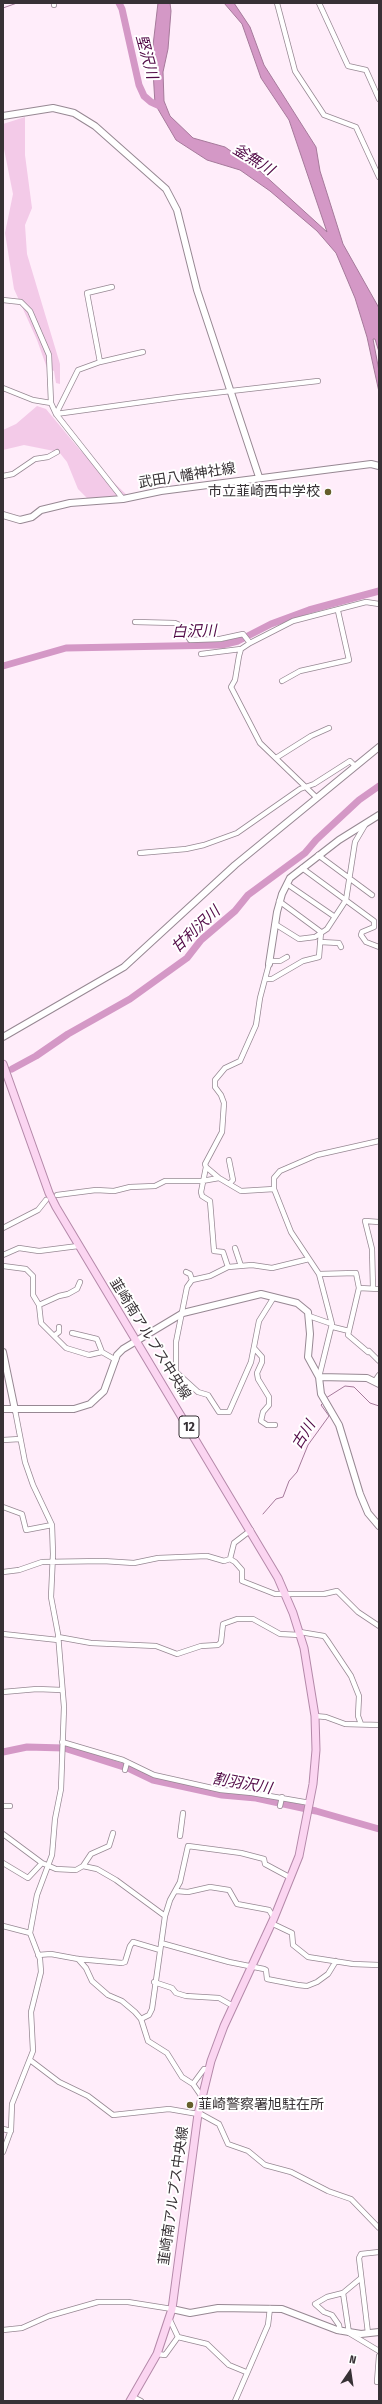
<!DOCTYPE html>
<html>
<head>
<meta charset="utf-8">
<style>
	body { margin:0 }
	#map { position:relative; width:382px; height:2404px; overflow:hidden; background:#ffedfa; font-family:"Fira Sans Condensed",sans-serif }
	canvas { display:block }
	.frame { position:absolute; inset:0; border:4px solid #373135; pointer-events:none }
	.north { position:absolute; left:330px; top:2352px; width:40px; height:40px; -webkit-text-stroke:3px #fff; paint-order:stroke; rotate:13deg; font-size:11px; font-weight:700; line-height:16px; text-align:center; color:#373135 }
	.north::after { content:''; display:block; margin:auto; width:14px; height:18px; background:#373135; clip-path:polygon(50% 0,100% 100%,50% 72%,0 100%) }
</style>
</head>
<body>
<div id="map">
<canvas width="382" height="2404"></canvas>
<div class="frame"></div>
<div class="north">N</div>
</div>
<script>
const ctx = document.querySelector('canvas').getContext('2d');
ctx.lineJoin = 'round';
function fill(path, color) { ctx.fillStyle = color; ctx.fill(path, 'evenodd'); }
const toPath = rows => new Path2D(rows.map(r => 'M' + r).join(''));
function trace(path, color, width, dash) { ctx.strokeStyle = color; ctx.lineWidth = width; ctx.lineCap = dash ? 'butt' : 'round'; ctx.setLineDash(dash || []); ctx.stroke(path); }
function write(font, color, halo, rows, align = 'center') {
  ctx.font = font + ' "Fira Sans Condensed","Noto Sans JP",sans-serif'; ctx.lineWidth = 4; ctx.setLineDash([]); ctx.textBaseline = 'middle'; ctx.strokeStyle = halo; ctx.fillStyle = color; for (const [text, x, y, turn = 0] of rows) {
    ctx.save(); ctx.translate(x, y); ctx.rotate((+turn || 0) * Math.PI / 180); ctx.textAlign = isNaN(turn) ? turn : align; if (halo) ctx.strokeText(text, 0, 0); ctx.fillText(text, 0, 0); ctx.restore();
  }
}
const green = toPath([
	[25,117,25,155,32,208,25,225,27,254,60,364,60,384,56,383,54,371,47,368,37,340,14,289,5,233,13,194,3,144,3,124],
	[37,406,46,409,80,450,130,498,110,502,87,498,78,489,67,462,59,452,24,445,3,450,3,430,16,424]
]);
const water = toPath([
	[158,3,170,3,171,11,168,49,163,72,164,101,170,116,193,138,225,147,261,172,327,232,289,120,261,78,242,24,224,3,234,3,250,27,264,65,316,147,320,171,343,244,379,308,379,352,375,339,373,339,379,371,379,392,367,337,355,298,336,253,317,231,270,191,240,170,207,160,176,140,155,104,152,54,158,3]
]);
const stream = toPath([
	[3,8,17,3],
	[326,1398,345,1386,354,1387,370,1403,379,1406],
	[263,1514,276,1499,283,1497,289,1481,297,1472,308,1445,329,1416,321,1405,323,1403]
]);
const river = toPath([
	[119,3,122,9,139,85,144,96,151,102,162,107],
	[3,666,66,648,222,645,238,641,271,624,309,610,379,591],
	[12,1069,36,1056,68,1034,130,999,187,958,201,940,235,911,248,895,305,853,316,840,359,800,379,786],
	[3,1752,27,1747,64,1748,130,1769,153,1780,222,1795,256,1798,316,1811,379,1829]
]);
const street = toPath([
	[277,3,295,71,324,115,356,127,379,177],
	[319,3,348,66,366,70,379,99],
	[54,5,54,3],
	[3,300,21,302,30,311,49,355,51,403,56,414,123,499],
	[100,362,87,293,112,287],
	[3,388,33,400,51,403],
	[56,414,179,397,318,381],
	[56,414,78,370,100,362,143,352],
	[3,476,13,474,35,459,48,457,57,452],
	[135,622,175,623,182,626,190,640,220,639,243,634,250,643],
	[201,654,241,649],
	[282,681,300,671,349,660,338,611],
	[276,758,311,736,329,728],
	[316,797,260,743,231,687,235,680,239,656,241,649,250,643,293,621,366,602,379,604],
	[140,853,186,849,204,845,237,833,300,789,314,784,350,761,355,766],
	[318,855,372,895],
	[302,868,374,921,374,927,362,932,361,935,366,942,379,947],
	[287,884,335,917],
	[275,924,299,939,315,937,327,929,346,900,355,842,365,825],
	[320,942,339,943,341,947],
	[269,961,280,961,287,957],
	[269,964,260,998,256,1025,240,1061,225,1068,215,1080,215,1087,221,1095,224,1103,222,1132,205,1164,206,1167,219,1178,241,1191,274,1189],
	[266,979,272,979,303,961,319,957,321,932,279,901],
	[229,1160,233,1180,230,1183],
	[206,1167,201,1192,202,1196,210,1201,214,1251,223,1252,228,1267],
	[57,1195,96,1190,114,1191,130,1187,155,1186,165,1181,202,1181,219,1178],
	[3,1228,38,1210,46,1200],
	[235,1248,241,1266],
	[3,1255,19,1248,39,1251,78,1246],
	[3,1266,26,1269,33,1276,33,1295,39,1305,41,1323,66,1348,89,1355,102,1352,116,1360],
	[186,1272,190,1274,192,1280],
	[319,1274,356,1273,359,1288,348,1335,368,1352],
	[359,1288,379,1289],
	[373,1288,372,1249,365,1221,379,1222],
	[274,1297,259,1321,251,1362,229,1412,219,1412,208,1395,198,1392,176,1372,176,1342,187,1287,192,1280,210,1276,228,1267,252,1265,272,1268,309,1259],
	[39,1305,59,1296,68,1294,77,1289,80,1282],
	[309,1316,332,1324],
	[333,1327,349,1331],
	[72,1333,97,1339,102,1352],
	[55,1335,59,1332,59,1327],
	[254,1348,262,1357,262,1362,257,1373,258,1379,269,1397,269,1405,263,1412,261,1421,267,1425,275,1425],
	[369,1351,379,1361],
	[319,1377,332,1324,319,1274,291,1232,274,1189,274,1178,280,1171,317,1155,379,1141],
	[375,1381,379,1375],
	[3,1440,20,1439],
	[3,1507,22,1514,26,1530,52,1525],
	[230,1559,234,1543,251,1530],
	[3,1572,19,1570,42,1562,103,1561,134,1563,158,1558,207,1556,224,1561,230,1559,235,1562,242,1570,242,1581,275,1594,324,1594,337,1591,358,1612,379,1626],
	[300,1632,324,1636,327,1640,351,1676,359,1696,358,1716,361,1724],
	[3,1634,58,1640],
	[58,1637,91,1643,156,1646,177,1654,201,1646,218,1645,221,1642,223,1624,237,1619,253,1619,280,1634,300,1635],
	[3,1692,37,1689,62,1690],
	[315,1716,326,1717,345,1724,379,1725],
	[62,1742,123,1760,154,1775,221,1790,252,1793,310,1803],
	[125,1770,127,1762],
	[3,1806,10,1806],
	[280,1806,282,1797],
	[3,1834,42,1863],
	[180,1836,183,1813],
	[3,1863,28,1878,42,1863,56,1869,76,1870,83,1866,91,1854,109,1846,113,1833],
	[83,1866,97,1869,116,1880,165,1916],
	[176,1891,188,1892,210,1887,229,1890,237,1904,269,1910,274,1918],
	[271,1923,292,1933,293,1945,308,1957,353,1964,379,1965],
	[3,1926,30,1933],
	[161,1943,229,1962,264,1969,266,1970,267,1979,298,1985,307,1986,317,1982,328,1974,336,1961],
	[38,1955,51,1954,78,1959,122,1963,125,1962,130,1946,133,1942,160,1950],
	[78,1959,86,1968,92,1981,108,1995,122,2001,135,2012,141,2019,148,2041,167,2053,182,2077,193,2084,202,2097],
	[154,1982,172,1988,176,1993,186,1996,219,1998,233,2006],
	[141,2019,149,2015,152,2009,165,1916,170,1900,180,1882,188,1846,241,1853,264,1859,265,1864,291,1878],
	[30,2060,59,2082,88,2096,113,2115,169,2109,198,2114],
	[193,2084,204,2069,209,2070],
	[199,2113,219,2124,228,2144,248,2151,265,2165,291,2172,328,2191,351,2199,379,2228],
	[3,2129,11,2131],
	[3,2152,11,2130,12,2104,33,2051,31,2012,41,1972,40,1959,30,1933,37,1895,52,1855,55,1819,61,1789,64,1707,58,1634,51,1597,53,1554,52,1525,33,1485,25,1462,15,1410],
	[343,2293,349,2333,379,2351],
	[169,2318,178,2337,207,2344,229,2365,246,2372],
	[3,2330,22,2328,49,2316,98,2302,128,2302,172,2309],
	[340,2331,339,2325,332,2315,324,2312,315,2304,327,2297,343,2293,361,2278],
	[368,2333,359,2258,361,2254,379,2252],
	[157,2354,165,2355,178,2337],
	[377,2382,379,2356],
	[133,2397,141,2401],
	[235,2401,268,2325,270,2308]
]);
const secondary = toPath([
	[3,116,53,108,74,113,95,126,166,189,177,210,197,290,259,477],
	[3,515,20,520,32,517,41,510,70,503,123,499,161,491,371,464,379,466],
	[269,964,277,912,282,894,290,878,339,840,379,815],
	[3,1037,124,967,235,865,379,747],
	[3,1352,15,1410],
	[319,1377,321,1394,339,1425,360,1494,368,1513,379,1526],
	[3,1409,74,1409,90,1404,104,1391,117,1355,123,1349,183,1313,261,1294,297,1303,308,1312,310,1334,308,1357,319,1377,367,1378,379,1384],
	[172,2309,190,2313,218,2308,282,2309,337,2330,361,2334,379,2332]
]);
const primary = toPath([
	[3,1064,49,1193,56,1207,278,1578,293,1613,304,1648,315,1716,316,1750,313,1784,299,1856,274,1918,224,2026,211,2061,198,2114,172,2309,157,2354,130,2401]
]);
const markers = [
	[328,492,4,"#655e2b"],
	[190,2105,4,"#655e2b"]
];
const shields = [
	[189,1427,20]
];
const shieldNames = [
	["12",189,1427]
];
const streetNames = [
	["武田八幡神社線",187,476,-9],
	["韮崎南アルプス中央線",150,1339,58],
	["韮崎南アルプス中央線",174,2196,-82]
];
const poiNames = [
	["市立韮崎西中学校",320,492],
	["韮崎警察署旭駐在所",198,2105,"left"]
];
const waterNames = [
	["堅沢川",146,57,75],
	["釜無川",253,160,32],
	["白沢川",194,632,-2],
	["甘利沢川",196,930,-43],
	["古川",304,1435,-58],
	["割羽沢川",242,1784,10]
];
fill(green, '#f3cae8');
fill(water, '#d498c6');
trace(water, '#a5799a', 1);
trace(stream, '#a5799a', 1);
trace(river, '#d498c6', 7);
trace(street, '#978893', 6);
trace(secondary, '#978893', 8);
trace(primary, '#b489a9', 9);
trace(street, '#fff', 4.5);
trace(secondary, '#fff', 6);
trace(primary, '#fbd5f1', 7);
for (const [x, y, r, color] of markers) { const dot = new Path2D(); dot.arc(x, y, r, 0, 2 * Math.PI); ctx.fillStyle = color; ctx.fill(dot); trace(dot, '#fff', 1.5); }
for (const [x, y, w] of shields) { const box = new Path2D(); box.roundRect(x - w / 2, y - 11, w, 22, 3); ctx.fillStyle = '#fff'; ctx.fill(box); trace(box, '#373135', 1); }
write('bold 13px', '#373135', null, shieldNames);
write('14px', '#373135', '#fff', streetNames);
write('14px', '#373135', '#fff', poiNames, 'right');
write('italic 15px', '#510946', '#fff', waterNames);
</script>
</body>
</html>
